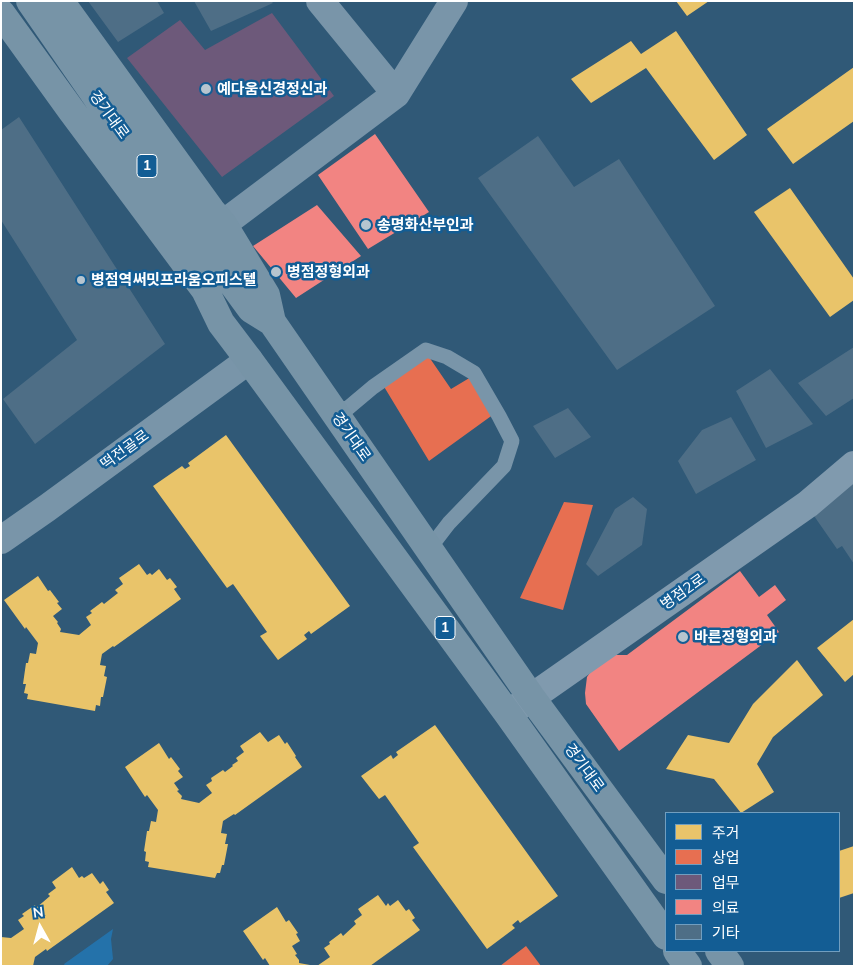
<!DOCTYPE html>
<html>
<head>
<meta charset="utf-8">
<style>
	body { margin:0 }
	#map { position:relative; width:855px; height:967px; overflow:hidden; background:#305977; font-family:Mulish,"Noto Sans KR",sans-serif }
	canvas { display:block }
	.frame { position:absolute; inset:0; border:2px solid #fff; pointer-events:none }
	.legend { position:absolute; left:665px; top:812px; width:175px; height:140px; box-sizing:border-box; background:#135d94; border:1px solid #719ebf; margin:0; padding:6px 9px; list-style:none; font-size:15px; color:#fff }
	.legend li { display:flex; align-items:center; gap:10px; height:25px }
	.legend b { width:25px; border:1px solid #719ebf }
	.north { position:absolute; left:15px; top:902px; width:50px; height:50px; -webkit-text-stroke:4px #135d94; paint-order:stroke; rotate:353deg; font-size:14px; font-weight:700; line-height:20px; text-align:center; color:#fff }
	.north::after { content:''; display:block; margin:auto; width:18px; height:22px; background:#fff; clip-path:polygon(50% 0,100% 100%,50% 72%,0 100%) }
</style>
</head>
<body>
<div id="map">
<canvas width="855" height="967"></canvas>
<div class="frame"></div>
<ul class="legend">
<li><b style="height:14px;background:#e9c46a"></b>주거</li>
<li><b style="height:14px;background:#e76f51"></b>상업</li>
<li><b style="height:14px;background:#6d597a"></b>업무</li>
<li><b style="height:14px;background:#f28482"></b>의료</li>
<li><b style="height:14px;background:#4e6e86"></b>기타</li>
</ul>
<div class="north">N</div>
</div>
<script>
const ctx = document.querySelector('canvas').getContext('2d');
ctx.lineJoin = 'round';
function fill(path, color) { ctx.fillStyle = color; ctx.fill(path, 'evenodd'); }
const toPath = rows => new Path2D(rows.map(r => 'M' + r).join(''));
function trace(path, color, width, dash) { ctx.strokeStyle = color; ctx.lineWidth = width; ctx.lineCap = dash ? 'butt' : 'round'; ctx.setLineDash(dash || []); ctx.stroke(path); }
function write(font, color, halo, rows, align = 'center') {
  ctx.font = font + ' Mulish,"Noto Sans KR",sans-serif'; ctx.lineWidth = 5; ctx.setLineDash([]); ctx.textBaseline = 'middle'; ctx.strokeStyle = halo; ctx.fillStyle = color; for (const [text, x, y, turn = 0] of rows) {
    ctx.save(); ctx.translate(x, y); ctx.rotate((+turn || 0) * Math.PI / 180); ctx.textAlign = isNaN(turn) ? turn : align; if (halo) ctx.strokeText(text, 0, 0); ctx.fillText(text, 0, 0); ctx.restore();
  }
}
const green = toPath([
	[113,929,111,939,113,959,107,966,65,966,64,964]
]);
const homes = toPath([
	[676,1,709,1,687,16],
	[676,31,747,135,714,160,646,68,591,103,571,79,631,41,641,54],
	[854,67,854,121,793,164,767,129],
	[790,188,854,279,854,300,830,317,754,212],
	[226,435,350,606,311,634,309,631,304,635,307,639,278,660,260,636,267,632,233,584,227,588,153,486,182,466,185,469,190,466,188,463],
	[139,564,147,575,150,573,152,575,159,569,167,580,170,578,177,587,174,589,181,599,114,647,113,646,102,654,100,665,106,666,104,676,107,677,103,697,101,697,100,706,96,705,95,711,27,699,28,694,24,693,26,684,23,684,26,663,28,663,30,653,36,654,38,643,26,627,25,629,4,600,38,576,48,591,50,590,59,602,57,603,62,609,53,616,58,622,57,623,61,629,60,632,79,635,91,625,86,617,92,613,90,611,102,602,104,604,118,593,115,590,123,584,119,578],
	[854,619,854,674,845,682,817,648],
	[797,660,823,695,773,737,757,764,774,792,741,813,714,779,666,769,688,735,729,743,753,704],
	[435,725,558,896,520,923,518,920,512,925,515,928,487,949,413,847,419,843,385,795,379,799,361,776,391,755,393,759,398,755,396,752],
	[260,732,268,742,279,735,285,744,287,742,296,756,295,757,302,767,235,815,234,814,223,821,221,833,227,834,225,844,228,844,224,865,222,865,220,873,217,873,215,878,148,867,149,862,145,861,146,852,144,851,147,831,149,831,151,821,156,822,158,810,147,795,145,797,125,767,159,743,169,759,171,757,180,769,178,771,183,777,174,783,179,790,177,791,182,796,181,799,199,803,212,793,206,785,212,781,211,778,223,770,225,772,233,766,232,765,238,761,236,758,244,752,240,746],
	[854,846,854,893,839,898,839,851],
	[72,867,79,878,82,876,84,878,92,873,100,884,103,881,109,890,106,892,114,903,47,951,46,949,35,957,33,966,1,966,1,937,11,938,24,929,18,920,24,916,22,914,35,905,36,908,50,896,48,894,56,888,52,882],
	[378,895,386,906,388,903,390,906,398,900,406,911,409,909,415,918,412,920,420,930,370,966,317,966,330,957,324,948,330,944,329,942,341,933,343,936,356,924,354,921,362,915,358,909],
	[277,907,286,922,289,920,298,933,296,934,300,941,292,946,297,954,295,955,299,960,299,963,310,965,310,966,270,966,265,958,263,960,243,931]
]);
const shops = toPath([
	[427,354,451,389,471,377,494,414,429,461,383,385],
	[564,502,593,505,563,610,520,598],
	[526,946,541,966,500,966]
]);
const offices = toPath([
	[272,13,334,96,222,177,127,58,180,20,205,50]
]);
const health = toPath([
	[375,134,429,212,368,249,318,175],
	[317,205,361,256,296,298,253,246],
	[740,571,759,597,775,585,786,600,767,615,779,632,619,751,586,704,585,693,587,677,596,664,611,655,627,655]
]);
const building = toPath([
	[88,1,157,1,164,13,118,42],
	[194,1,271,1,273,3,211,31],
	[19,117,165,344,35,444,3,399,77,340,1,220,1,130],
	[538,136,574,187,619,159,715,306,617,370,478,178],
	[854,347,854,398,826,416,798,383],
	[770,369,813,424,766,448,736,391],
	[568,408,591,437,555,458,533,426],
	[731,417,756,460,696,494,678,461,702,430],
	[854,483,854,564,842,546,837,549,812,513],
	[633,497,647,509,642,545,598,576,586,564,615,509]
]);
const lane = toPath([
	[332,410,348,408,373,387,426,350,447,357,474,373,499,416,512,441,504,466,449,523,429,549]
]);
const street = toPath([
	[320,1,396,94],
	[223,224,396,94,454,1],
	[1,540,47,508,249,360]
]);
const secondary = toPath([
	[512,711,808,504,854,465]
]);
const primary = toPath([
	[30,1,111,118,251,309,272,322,531,697,666,880],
	[60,1,211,210,223,224,266,295,272,322],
	[1,13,71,110,205,290,221,323,249,360,508,714,666,936],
	[677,951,688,966],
	[719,951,730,966]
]);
const markers = [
	[206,89,6,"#b7c5cf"],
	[366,225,6,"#b7c5cf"],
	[276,272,6,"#b7c5cf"],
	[81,280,5,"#b7c5cf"],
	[683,637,6,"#b7c5cf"]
];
const shields = [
	[147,166,20],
	[445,628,20]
];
const shieldNames = [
	["1",147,166],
	["1",445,628]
];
const poiNames = [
	["예다움신경정신과",217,89],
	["송명화산부인과",377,225],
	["병점정형외과",287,272],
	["병점역써밋프라움오피스텔",91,280],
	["바른정형외과",694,637]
];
const streetNames = [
	["경기대로",109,115,54],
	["경기대로",351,437,55],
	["떡전골로",125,450,-36],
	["병점2로",683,592,-35],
	["경기대로",584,768,54]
];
fill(green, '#2472aa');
fill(homes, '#e9c46a');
fill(shops, '#e76f51');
fill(offices, '#6d597a');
fill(health, '#f28482');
fill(building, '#4e6e86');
trace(lane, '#7995a9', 15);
trace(street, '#7995a9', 28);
trace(secondary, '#809aae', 28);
trace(primary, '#7794a7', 28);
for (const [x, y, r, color] of markers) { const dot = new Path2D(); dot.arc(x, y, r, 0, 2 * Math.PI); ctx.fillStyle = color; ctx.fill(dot); trace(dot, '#135d94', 2); }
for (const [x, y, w] of shields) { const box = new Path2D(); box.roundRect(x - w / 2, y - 11.5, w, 23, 4); ctx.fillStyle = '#135d94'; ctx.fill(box); trace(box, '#fff', 1); }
write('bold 14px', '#fff', null, shieldNames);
write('bold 15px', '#fff', '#135d94', poiNames, 'left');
write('15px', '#fff', '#135d94', streetNames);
</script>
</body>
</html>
